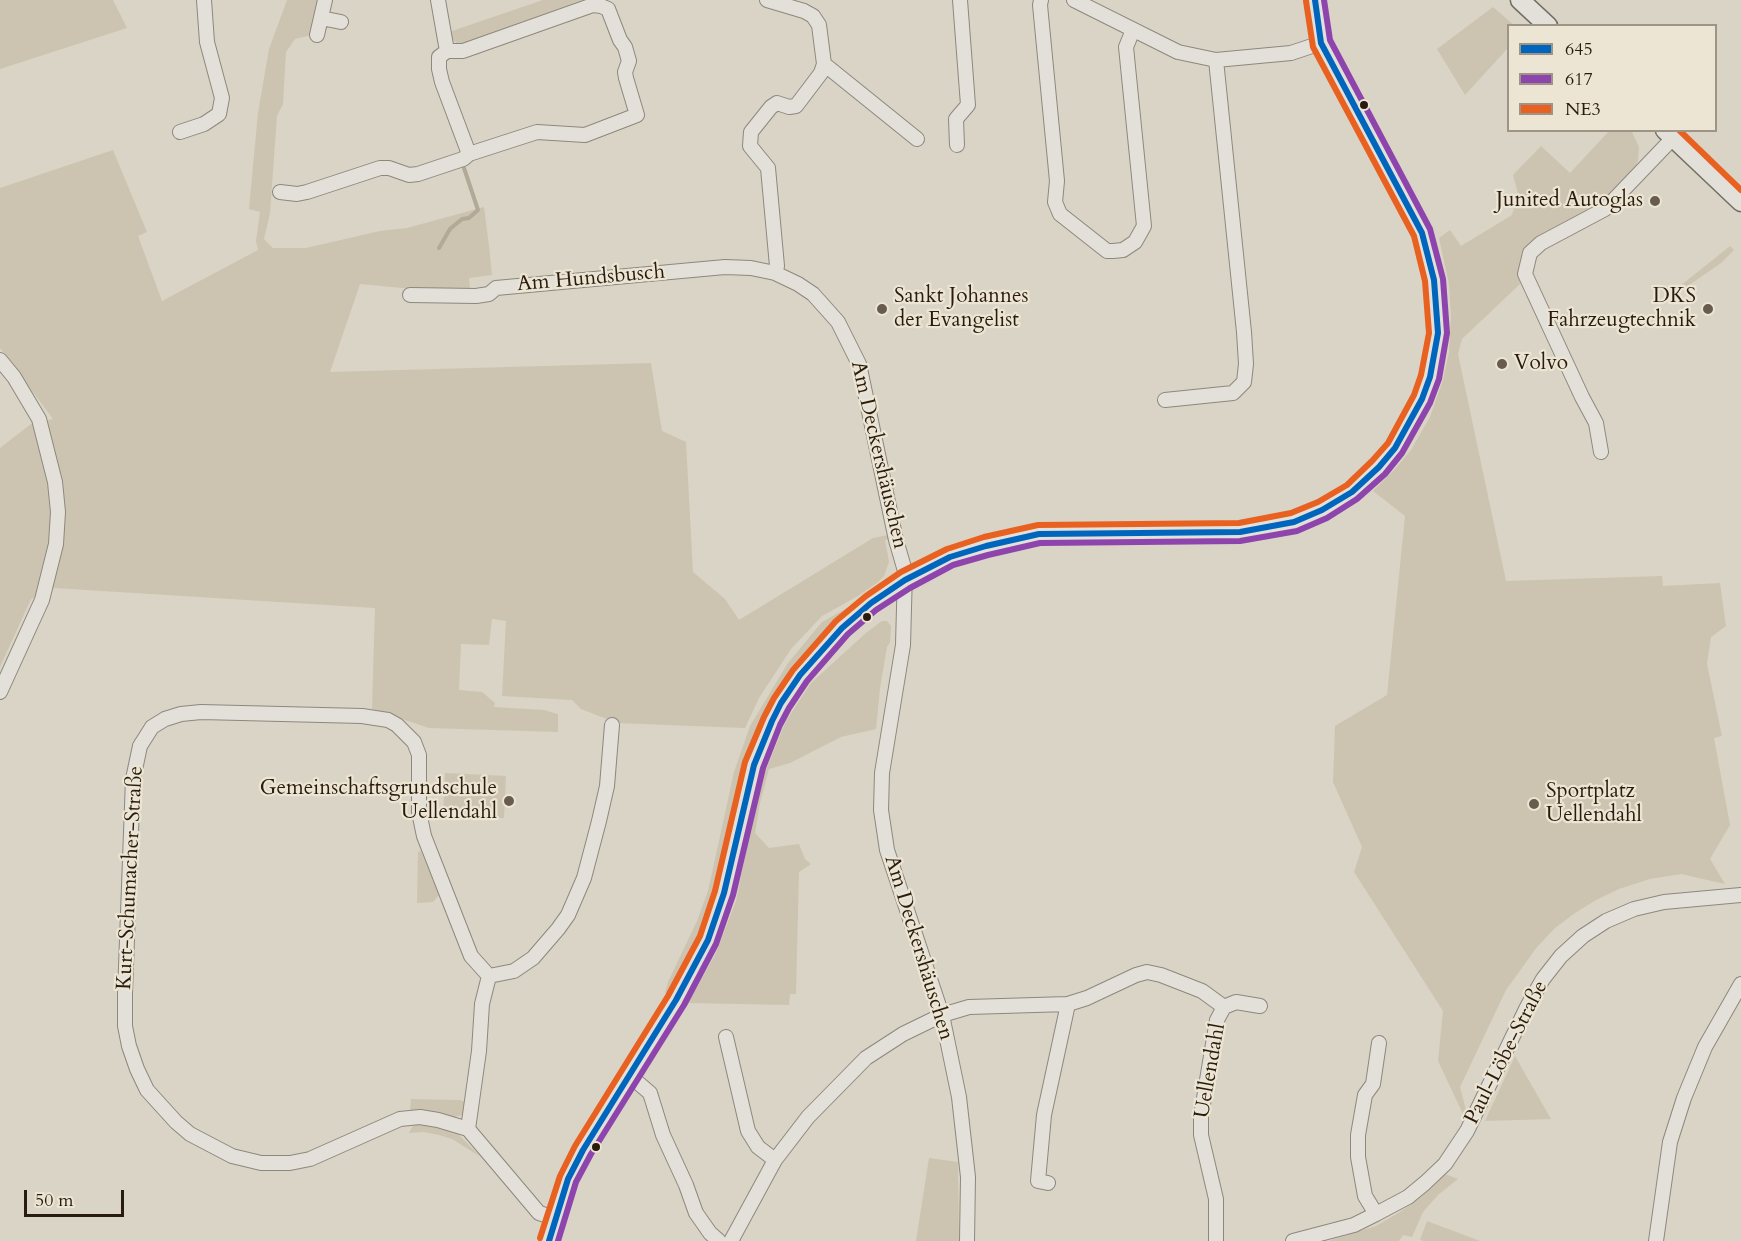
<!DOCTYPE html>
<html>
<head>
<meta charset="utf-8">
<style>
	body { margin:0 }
	#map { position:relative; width:1741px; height:1241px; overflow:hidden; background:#d9d4c5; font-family:Cardo,serif }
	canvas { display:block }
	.legend { position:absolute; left:1507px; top:24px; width:210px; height:108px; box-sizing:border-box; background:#ece5d4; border:2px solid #9e9485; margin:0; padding:8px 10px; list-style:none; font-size:18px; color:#291b0e }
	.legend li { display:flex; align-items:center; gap:12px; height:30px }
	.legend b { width:30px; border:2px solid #9e9485 }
	.scale { position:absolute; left:24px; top:1190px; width:100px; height:27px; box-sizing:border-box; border:3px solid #291b0e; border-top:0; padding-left:8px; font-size:18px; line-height:21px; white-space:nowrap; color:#291b0e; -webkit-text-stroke:4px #ece5d4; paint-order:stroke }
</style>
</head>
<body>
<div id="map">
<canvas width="1741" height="1241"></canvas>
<ul class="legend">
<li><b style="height:8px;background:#0065bd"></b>645</li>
<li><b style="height:8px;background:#8e44ad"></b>617</li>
<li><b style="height:8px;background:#e86121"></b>NE3</li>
</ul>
<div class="scale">50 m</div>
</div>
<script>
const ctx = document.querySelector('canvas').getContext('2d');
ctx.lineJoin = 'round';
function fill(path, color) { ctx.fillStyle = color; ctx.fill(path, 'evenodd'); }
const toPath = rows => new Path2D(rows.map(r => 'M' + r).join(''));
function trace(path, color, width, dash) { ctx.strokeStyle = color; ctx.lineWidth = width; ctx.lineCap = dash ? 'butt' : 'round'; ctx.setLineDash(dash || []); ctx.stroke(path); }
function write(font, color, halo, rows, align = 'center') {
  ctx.font = font + ' Cardo,serif'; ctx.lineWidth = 4.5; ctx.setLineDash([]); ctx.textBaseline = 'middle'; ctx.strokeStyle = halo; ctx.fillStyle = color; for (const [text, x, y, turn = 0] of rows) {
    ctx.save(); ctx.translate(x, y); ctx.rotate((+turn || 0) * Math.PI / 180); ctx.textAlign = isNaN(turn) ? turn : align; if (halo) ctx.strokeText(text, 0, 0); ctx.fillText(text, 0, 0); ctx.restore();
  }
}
const green = toPath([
	[0,0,113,0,127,28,0,69],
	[287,0,321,0,312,35,295,39,286,52,283,104,277,116,270,213,264,239,273,248,306,248,380,231,407,228,484,207,489,246,492,275,469,278,470,291,424,290,360,284,330,372,651,363,662,431,686,442,693,572,725,599,739,620,873,538,888,535,889,539,885,540,889,562,884,576,878,582,858,596,822,616,791,649,759,698,745,728,617,723,581,709,572,700,502,696,506,621,492,619,489,645,461,644,459,690,482,692,495,703,494,707,544,710,558,714,558,732,429,728,372,709,375,608,54,588,31,599,0,667,0,448,31,424,53,419,0,348,0,188,113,150,147,232,138,236,162,301,258,250,256,241,260,212,249,209,258,113,269,49],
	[543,0,595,0,465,45,459,45,451,38,449,32],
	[1493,7,1514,25,1508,26,1508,48,1465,95,1437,49],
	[1609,131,1630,131,1632,132,1639,147,1638,161,1635,167,1600,203,1545,232,1529,243,1525,249,1519,265,1520,284,1462,339,1458,354,1506,581,1662,576,1663,586,1720,583,1726,626,1711,637,1707,664,1722,736,1714,738,1730,825,1710,859,1725,884,1681,874,1650,879,1619,889,1596,900,1575,913,1555,928,1537,947,1506,990,1460,1087,1466,1110,1463,1114,1438,1061,1443,1011,1354,872,1362,847,1333,782,1335,726,1387,695,1405,516,1373,491,1395,469,1411,450,1430,417,1443,380,1449,352,1451,316,1449,284,1439,238,1450,230,1461,246,1512,215,1518,194,1513,175,1541,146,1570,173],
	[1730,246,1734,250,1721,263,1672,297,1670,294],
	[849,607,851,608,834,624,796,667,744,768,715,900,701,938,672,992,665,993,668,982,697,921,708,891,734,772,750,726,788,663,822,622],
	[882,621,887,621,891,626,890,642,887,647,880,688,876,729,841,737,790,763,769,769,760,803,755,833,769,848,799,844,805,859,811,864,799,872,796,994,790,994,789,1005,688,1003,715,955,736,901,760,784,786,721,811,683,867,632],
	[445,773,506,776,504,818,443,816],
	[421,851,439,895,433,902,417,903,418,852],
	[1515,1056,1551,1119,1485,1121],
	[411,1099,460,1100,465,1102,466,1111,462,1115,455,1117,410,1111],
	[415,1122,441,1126,456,1132,481,1157,452,1139,439,1135,424,1132,409,1133],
	[929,1158,958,1162,959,1241,916,1241],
	[1445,1174,1458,1179,1438,1195,1423,1212,1412,1237,1403,1235,1399,1241,1328,1241,1376,1226,1400,1212,1421,1197],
	[1427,1221,1480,1241,1424,1241,1420,1240]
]);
const stream = toPath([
	[439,248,450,229,462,219,469,218,478,210,464,168]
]);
const street = toPath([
	[438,0,447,51],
	[767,0,804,11,813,16,819,25,824,64,821,73,796,106,789,107,777,103,771,107,751,132,750,146,768,168,777,266,775,273],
	[1041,0,1040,5,1057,181,1055,202,1060,214,1107,251,1113,251,1123,250,1135,242,1144,226,1126,47,1133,30],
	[1074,0,1178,52,1216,60,1291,53,1321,43],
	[321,18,341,22],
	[317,35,325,0],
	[824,64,917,139],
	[180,132,204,124,219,114,222,98,207,42,204,0],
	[957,145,956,119,968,105,960,0],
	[280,192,297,194,307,192,380,168,389,168,409,175,418,174,463,159,469,154,442,82,439,69,439,57,447,51,463,51,593,5,601,6,608,9,620,40,625,47,629,61,625,72,626,78,637,115,585,135,537,132,469,154],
	[410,295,476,296,489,294,496,288,725,267,751,268,775,273,798,284,813,294,838,322,859,364,896,540,905,571,903,645,882,773,881,810,887,850,942,1015,959,1097,968,1177,967,1241],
	[0,360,14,377,39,419,55,482,58,512,56,544,42,600,0,692],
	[1165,400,1233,393,1244,382,1246,364,1244,332,1216,60],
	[1601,452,1596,423,1582,397,1525,274,1530,253,1541,243,1605,209,1673,138],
	[489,976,514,971,533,958,558,929,568,915,584,878,599,821,607,786,612,725],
	[726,1037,748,1131,758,1147,775,1160],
	[629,1075,650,1093,663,1135,686,1185,696,1213,710,1233,719,1241],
	[468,1129,438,1120,420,1117,400,1119,310,1159,290,1163,261,1163,232,1156,190,1134,176,1122,147,1090,137,1069,129,1046,125,1026,125,993,133,779,140,746,152,727,165,719,181,714,201,712,362,716,388,720,397,725,414,742,419,755,419,812,424,836,471,956,489,976,482,1004,479,1051,468,1129,539,1213,555,1218],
	[1048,1183,1038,1181,1044,1115,1068,1004],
	[1376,1214,1365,1196,1358,1157,1358,1135,1365,1095,1373,1084,1379,1043],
	[731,1241,775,1160,808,1117,866,1058,903,1034,942,1015,969,1007,1068,1004,1087,998,1136,975,1147,972,1161,975,1202,991,1224,1007],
	[1216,1241,1216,1199,1201,1135,1201,1116,1217,1020,1224,1007,1236,1002,1260,1006],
	[1293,1241,1354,1225,1376,1214,1408,1197,1425,1183,1445,1164,1467,1131,1527,1007,1543,979,1561,956,1583,936,1606,921,1634,909,1664,902,1741,895],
	[1656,1241,1670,1142,1684,1098,1705,1047,1741,984]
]);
const secondary = toPath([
	[1520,0,1548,26],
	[1665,130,1741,202],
	[549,1241,568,1179,583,1150,676,1000,708,940,724,893,754,765,772,721,781,703,800,675,842,628,871,603,905,580,950,557,986,546,1039,534,1240,532,1294,522,1322,510,1352,492,1379,467,1395,448,1422,399,1430,377,1438,333,1434,280,1422,233,1321,43,1315,0]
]);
const bus1 = toPath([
	[549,1241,568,1179,583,1150,676,1000,708,940,724,893,754,765,772,721,781,703,800,675,842,628,871,603,905,580,950,557,986,546,1039,534,1240,532,1294,522,1322,510,1352,492,1379,467,1395,448,1422,399,1430,377,1438,333,1434,280,1422,233,1321,43,1315,0]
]);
const bus2 = toPath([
	[558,1241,576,1182,591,1154,684,1005,716,944,733,895,763,768,780,725,789,708,807,681,848,634,876,610,910,588,953,565,988,555,1040,543,1240,541,1297,531,1327,518,1357,499,1385,474,1402,453,1430,403,1439,379,1447,333,1443,279,1430,229,1330,40,1324,0]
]);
const bus3 = toPath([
	[1679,130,1741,190],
	[540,1238,560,1176,575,1146,668,996,700,936,715,891,745,762,764,717,774,698,793,670,836,621,866,596,901,572,947,549,984,537,1038,525,1239,523,1291,513,1318,502,1347,485,1372,461,1388,443,1414,395,1421,375,1429,333,1425,281,1414,236,1313,47,1306,1]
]);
const markers = [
	[1364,105,5,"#291b0e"],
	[1655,201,6,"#675c4e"],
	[882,309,6,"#675c4e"],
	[1708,309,6,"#675c4e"],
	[1502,364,6,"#675c4e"],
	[867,617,5,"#291b0e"],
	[509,801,6,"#675c4e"],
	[1534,804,6,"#675c4e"],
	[596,1147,5,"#291b0e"]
];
const poiNames = [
	["Junited Autoglas",1643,201],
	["Sankt Johannes",894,297,"left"],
	["der Evangelist",894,321,"left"],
	["DKS",1696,297],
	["Fahrzeugtechnik",1696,321],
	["Volvo",1514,364,"left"],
	["Gemeinschaftsgrundschule",497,789],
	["Uellendahl",497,813],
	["Sportplatz",1546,792,"left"],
	["Uellendahl",1546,816,"left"]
];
const streetNames = [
	["Am Hundsbusch",591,279,-5],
	["Am Deckershäuschen",878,455,77],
	["Kurt-Schumacher-Straße",131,878,-87],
	["Am Deckershäuschen",918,948,73],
	["Paul-Löbe-Straße",1507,1053,-63],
	["Uellendahl",1211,1071,-80]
];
fill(green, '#ccc4b0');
trace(stream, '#b2a996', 4);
trace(street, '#8d887e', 16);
trace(secondary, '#736e65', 21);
trace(street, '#e2e0d9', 14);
trace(secondary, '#e2e0d9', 18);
trace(bus1, '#0065bd', 6);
trace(bus2, '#8e44ad', 6);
trace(bus3, '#e86121', 6);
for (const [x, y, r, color] of markers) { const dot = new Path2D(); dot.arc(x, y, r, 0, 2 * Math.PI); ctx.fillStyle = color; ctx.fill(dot); trace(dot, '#ece5d4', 2); }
write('21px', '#291b0e', '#ece5d4', poiNames, 'right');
write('21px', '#291b0e', '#ece5d4', streetNames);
</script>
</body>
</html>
